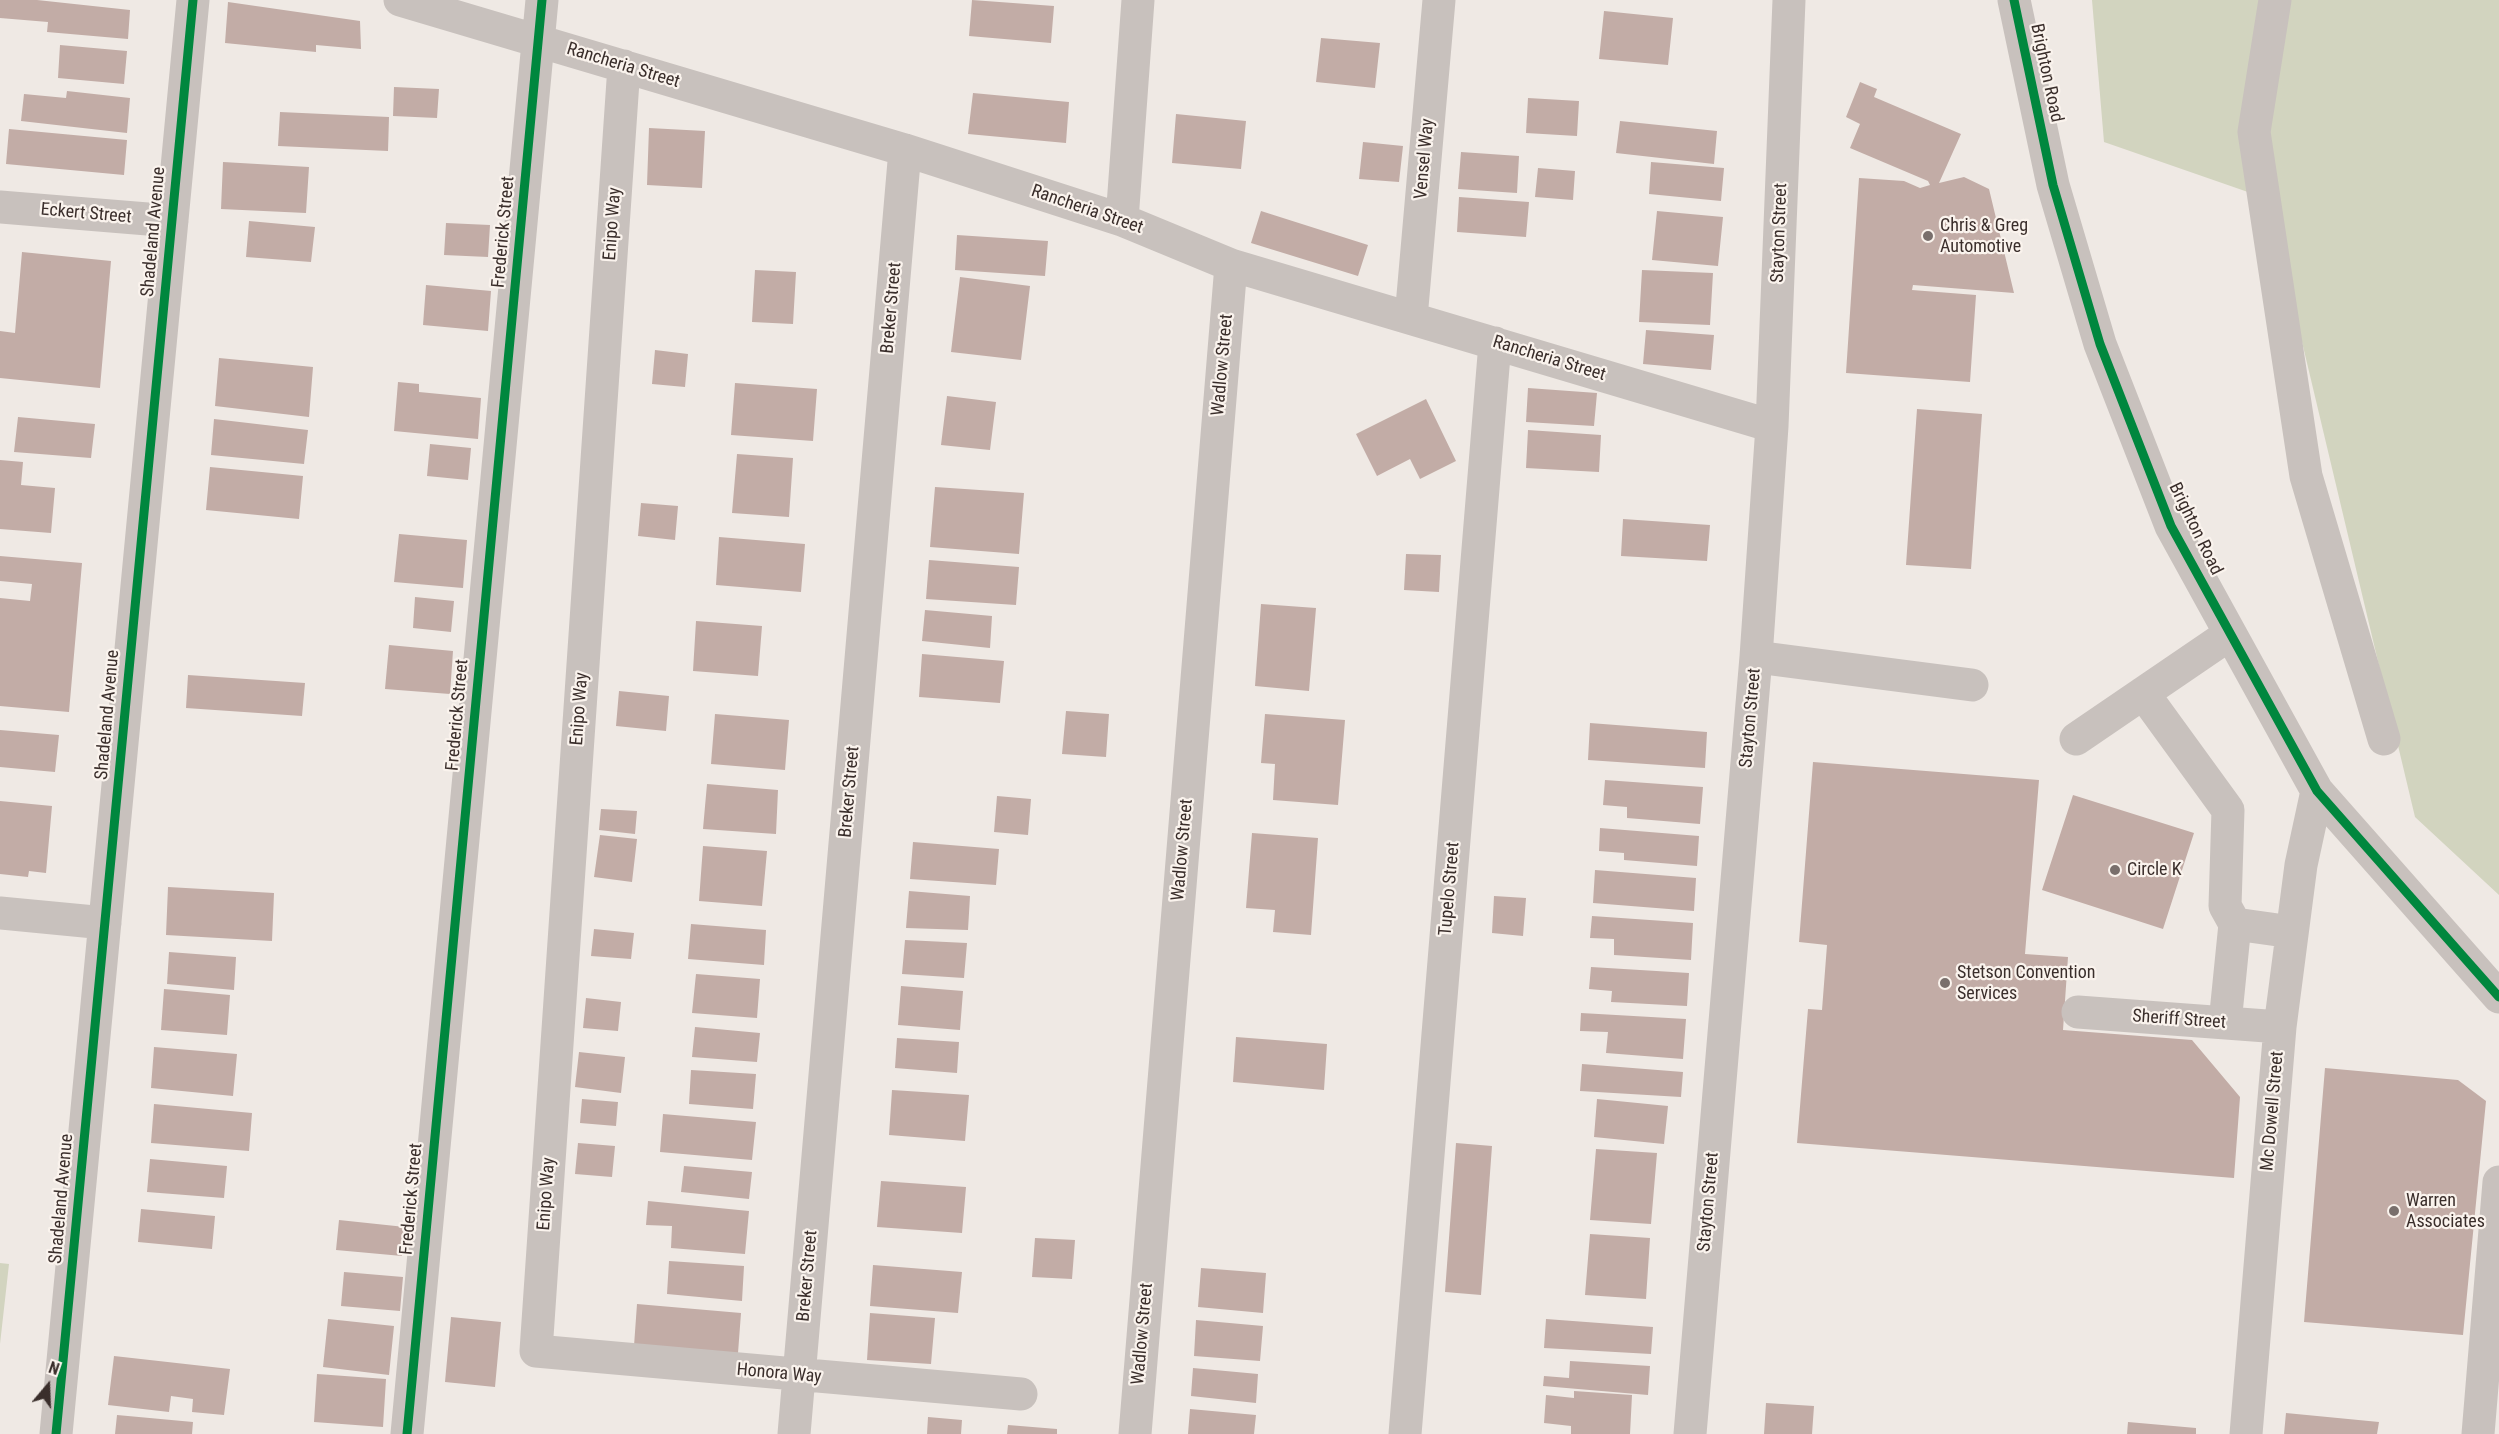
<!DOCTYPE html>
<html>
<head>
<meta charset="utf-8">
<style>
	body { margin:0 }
	#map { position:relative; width:2499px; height:1434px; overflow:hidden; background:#efe9e4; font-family:"Roboto Condensed",sans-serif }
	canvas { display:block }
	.north { position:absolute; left:18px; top:1356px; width:60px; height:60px; -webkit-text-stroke:4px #faf3ed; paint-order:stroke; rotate:19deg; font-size:16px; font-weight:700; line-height:24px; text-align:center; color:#3a2e2b }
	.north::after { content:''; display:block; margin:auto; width:21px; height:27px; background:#3a2e2b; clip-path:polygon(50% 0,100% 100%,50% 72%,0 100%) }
</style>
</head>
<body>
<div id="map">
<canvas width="2499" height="1434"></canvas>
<div class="north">N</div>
</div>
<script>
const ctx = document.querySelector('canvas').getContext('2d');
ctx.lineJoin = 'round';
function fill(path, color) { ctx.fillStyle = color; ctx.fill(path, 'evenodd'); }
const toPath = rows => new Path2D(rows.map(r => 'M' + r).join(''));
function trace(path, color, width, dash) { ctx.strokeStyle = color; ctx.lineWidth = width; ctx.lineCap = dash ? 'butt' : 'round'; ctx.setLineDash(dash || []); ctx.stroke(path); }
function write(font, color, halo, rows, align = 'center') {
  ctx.font = font + ' "Roboto Condensed",sans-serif'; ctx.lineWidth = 4.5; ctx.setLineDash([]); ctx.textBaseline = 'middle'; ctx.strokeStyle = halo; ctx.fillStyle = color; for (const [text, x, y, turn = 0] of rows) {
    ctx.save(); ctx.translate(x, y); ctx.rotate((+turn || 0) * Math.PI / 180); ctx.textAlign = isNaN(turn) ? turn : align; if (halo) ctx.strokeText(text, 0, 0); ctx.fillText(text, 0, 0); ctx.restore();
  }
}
const green = toPath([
	[2092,0,2499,0,2499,895,2415,817,2268,199,2104,142],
	[0,1263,9,1264,0,1344]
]);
const building = toPath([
	[0,0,37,0,130,10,128,39,47,32,48,22,0,18],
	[972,0,1054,6,1051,43,969,36],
	[228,2,360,21,361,49,316,45,316,52,225,43],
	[1604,11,1673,18,1668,65,1599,59],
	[1321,38,1380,43,1375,88,1316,82],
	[60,45,127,51,124,84,58,78],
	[1860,82,1877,89,1874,97,1961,134,1939,183,1964,177,1989,189,2014,293,1913,285,1912,290,1976,295,1970,382,1846,373,1859,178,1904,181,1920,188,1930,185,1928,181,1850,148,1860,124,1846,117],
	[394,87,439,89,437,118,393,116],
	[67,91,130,98,127,133,21,121,24,94,66,98],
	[973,93,1069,102,1066,143,968,134],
	[1528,98,1579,101,1577,136,1526,133],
	[280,112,389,117,388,151,278,146],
	[1176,114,1246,121,1241,169,1172,163],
	[1620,121,1717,131,1714,164,1616,153],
	[649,128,705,131,702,188,647,185],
	[9,129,127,140,124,175,6,164],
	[1363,142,1403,146,1399,182,1359,179],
	[1461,152,1519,156,1517,193,1458,189],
	[223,162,309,167,306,213,221,209],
	[1651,162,1724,168,1721,201,1649,194],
	[1538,168,1575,171,1573,200,1535,197],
	[1459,197,1529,202,1526,237,1457,232],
	[1261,211,1368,245,1358,276,1251,243],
	[1657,211,1723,217,1718,266,1652,260],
	[249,221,315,227,311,262,246,257],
	[446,223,490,225,488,257,444,255],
	[957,235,1048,241,1045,276,955,270],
	[22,252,111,261,100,388,0,378,0,331,15,333],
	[755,270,796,272,793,324,752,322],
	[1642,270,1713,273,1710,325,1639,322],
	[960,277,1030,286,1021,360,951,352],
	[426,285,491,291,488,331,423,325],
	[1646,330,1714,335,1711,370,1643,364],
	[655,350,688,354,685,387,652,384],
	[219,358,313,367,309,417,215,406],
	[398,382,419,384,419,392,481,398,478,439,394,431],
	[735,383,817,389,813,441,731,435],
	[1528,388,1597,393,1594,426,1526,422],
	[947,396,996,402,990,450,941,445],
	[1426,399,1456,461,1420,479,1410,459,1377,476,1356,434],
	[1917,409,1982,414,1971,569,1906,565],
	[18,417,95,424,91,458,14,452],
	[214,419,308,430,304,464,211,455],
	[1528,430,1601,435,1599,472,1526,468],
	[430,444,471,448,468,480,427,476],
	[737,454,793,458,789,517,732,513],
	[0,460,23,462,21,485,55,488,51,533,0,529],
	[210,467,303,476,299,519,206,510],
	[935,487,1024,493,1019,554,930,547],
	[641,503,678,506,675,540,638,536],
	[1623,519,1710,525,1707,561,1621,556],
	[399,534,467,540,463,588,394,582],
	[719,537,805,544,801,592,716,585],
	[1406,554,1441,555,1439,592,1404,590],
	[0,556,82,563,69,712,0,706,0,598,30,601,32,584,0,581],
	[929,560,1019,567,1016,605,926,599],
	[415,597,454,601,451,632,413,628],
	[1261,604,1316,608,1309,691,1255,686],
	[925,610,992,616,990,648,922,641],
	[696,621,762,626,758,676,693,671],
	[389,645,453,651,450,694,385,689],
	[922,654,1004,661,1000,703,919,697],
	[188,675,305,683,302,716,186,708],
	[619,691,669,696,666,731,616,726],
	[1066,711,1109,714,1106,757,1062,754],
	[715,714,789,720,785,770,711,764],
	[1265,714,1345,720,1338,805,1273,800,1275,764,1261,763],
	[1590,723,1707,732,1705,768,1588,760],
	[0,730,59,735,55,772,0,767],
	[1813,762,2039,780,2025,954,2068,957,2063,1030,2192,1040,2240,1097,2234,1178,1797,1143,1808,1009,1822,1010,1827,945,1799,942],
	[1605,780,1703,787,1700,824,1627,818,1627,807,1603,805],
	[707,784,778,790,776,834,703,829],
	[2073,795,2194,833,2163,929,2042,890],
	[997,796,1031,799,1028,835,994,832],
	[0,801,52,806,46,873,29,871,28,877,0,874],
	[601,809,637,811,635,834,599,830],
	[1600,828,1699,836,1697,866,1624,860,1624,853,1599,851],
	[1252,833,1318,838,1311,935,1273,932,1275,910,1246,908],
	[600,835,637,839,632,882,594,877],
	[913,842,999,849,996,885,910,879],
	[703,846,767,851,762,906,699,901],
	[1595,870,1696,878,1694,911,1593,903],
	[168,887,274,893,272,941,166,935],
	[909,891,970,896,968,930,906,928],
	[1494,896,1526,898,1523,936,1492,933],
	[1592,916,1693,923,1691,960,1614,955,1614,939,1590,938],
	[691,924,766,930,764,965,688,959],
	[594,929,634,933,631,959,591,956],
	[905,940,967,943,964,978,902,974],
	[169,952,236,957,234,990,167,984],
	[1591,967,1689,973,1687,1006,1611,1002,1612,991,1589,989],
	[696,974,760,979,757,1018,692,1013],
	[901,986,963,991,960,1030,898,1025],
	[164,989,230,995,227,1035,161,1030],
	[586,998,621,1002,618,1031,583,1028],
	[1581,1013,1686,1019,1683,1059,1606,1053,1608,1032,1580,1031],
	[695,1027,760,1033,757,1062,692,1057],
	[1236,1037,1327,1044,1324,1090,1233,1082],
	[897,1038,959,1042,957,1073,895,1068],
	[154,1047,237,1054,233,1096,151,1088],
	[579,1052,625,1057,621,1093,575,1087],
	[1582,1064,1683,1072,1681,1097,1580,1091],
	[2325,1068,2458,1080,2486,1101,2463,1335,2304,1322],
	[691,1070,756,1074,753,1109,689,1104],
	[892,1090,969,1095,965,1141,889,1135],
	[582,1099,618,1102,616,1126,580,1123],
	[1597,1099,1668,1106,1664,1144,1594,1137],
	[154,1104,252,1113,249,1151,151,1143],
	[663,1114,756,1122,752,1160,660,1152],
	[578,1143,615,1146,612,1177,575,1174],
	[1456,1143,1492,1146,1481,1295,1445,1292],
	[1596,1149,1657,1153,1651,1224,1590,1220],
	[150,1159,227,1166,224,1198,147,1192],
	[684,1166,752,1172,749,1199,681,1192],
	[881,1181,966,1187,962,1233,877,1227],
	[648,1201,749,1211,745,1254,671,1248,672,1226,646,1225],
	[141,1209,215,1216,212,1249,138,1242],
	[339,1220,405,1227,402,1256,336,1250],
	[1590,1234,1650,1238,1646,1299,1585,1295],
	[1035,1238,1075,1240,1072,1279,1032,1277],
	[669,1261,744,1266,742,1301,667,1294],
	[873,1265,962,1272,958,1313,870,1306],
	[1201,1268,1266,1273,1263,1313,1198,1307],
	[344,1272,403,1277,400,1311,341,1306],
	[637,1304,741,1313,738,1353,634,1346],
	[870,1313,935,1318,931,1364,867,1360],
	[451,1317,501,1322,495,1387,445,1382],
	[328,1319,394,1326,389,1375,323,1367],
	[1546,1319,1653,1327,1651,1354,1544,1348],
	[1196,1320,1263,1326,1260,1361,1194,1356],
	[114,1356,230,1369,224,1415,192,1412,193,1399,171,1396,169,1412,108,1405],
	[1570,1361,1650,1366,1648,1395,1543,1386,1544,1376,1569,1378],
	[1193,1368,1258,1374,1256,1403,1191,1396],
	[317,1374,386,1379,383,1427,314,1422],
	[1574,1391,1632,1395,1630,1434,1571,1434,1571,1426,1544,1423,1546,1395,1574,1398],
	[1766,1403,1814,1406,1812,1434,1764,1434],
	[1190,1409,1256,1415,1254,1434,1188,1434],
	[2286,1413,2379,1422,2377,1434,2284,1434],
	[117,1415,193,1422,192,1434,115,1434],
	[928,1417,962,1420,961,1434,927,1434],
	[2128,1422,2196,1428,2196,1434,2127,1434],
	[1008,1425,1057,1429,1057,1434,1007,1434]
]);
const minor = toPath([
	[400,0,905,150,1122,220,1231,265,1772,426],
	[2014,0,2053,185,2100,344,2171,526,2317,791,2499,997],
	[2275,0,2254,132,2306,476,2384,739],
	[624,66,536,1351,1021,1394],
	[0,207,172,221],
	[1122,220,1138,0],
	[1411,318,1439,0],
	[1756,657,1972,685],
	[2143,693,2228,810,2225,906,2235,924,2292,932],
	[2076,739,2230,634],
	[0,913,105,923],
	[2078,1012,2280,1027],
	[2225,1023,2235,924],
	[56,1434,193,0],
	[407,1434,542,0],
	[794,1434,905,150],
	[1135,1434,1231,265],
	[1405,1434,1495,343],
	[1690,1434,1756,657,1772,426,1789,0],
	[2246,1434,2280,1027,2301,865,2317,791],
	[2478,1434,2499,1182]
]);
const cycleway = toPath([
	[2014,0,2053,185,2100,344,2171,526,2317,791,2499,997],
	[56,1434,193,0],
	[407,1434,542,0]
]);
const markers = [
	[1928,236,6,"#796f6c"],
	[2115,870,6,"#796f6c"],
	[1945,983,6,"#796f6c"],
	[2394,1211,6,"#796f6c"]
];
const streetNames = [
	["Rancheria Street",623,66,17],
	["Brighton Road",2046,73,78],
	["Vensel Way",1425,159,-85],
	["Rancheria Street",1087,210,19],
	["Eckert Street",86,214,5],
	["Enipo Way",613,224,-86],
	["Shadeland Avenue",154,232,-85],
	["Frederick Street",504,232,-85],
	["Stayton Street",1780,233,-88],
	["Breker Street",892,308,-85],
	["Rancheria Street",1549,359,17],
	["Wadlow Street",1223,365,-85],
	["Brighton Road",2195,529,64],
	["Enipo Way",580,709,-86],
	["Shadeland Avenue",108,715,-85],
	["Frederick Street",458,715,-85],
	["Stayton Street",1751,718,-85],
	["Breker Street",850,792,-85],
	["Wadlow Street",1183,850,-85],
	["Tupelo Street",1450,889,-85],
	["Sheriff Street",2179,1020,4],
	["Mc Dowell Street",2273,1111,-85],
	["Enipo Way",547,1194,-86],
	["Shadeland Avenue",62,1199,-85],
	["Frederick Street",412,1199,-85],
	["Stayton Street",1709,1202,-85],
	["Breker Street",808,1276,-85],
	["Wadlow Street",1143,1334,-85],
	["Honora Way",779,1374,5]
];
const poiNames = [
	["Chris & Greg",1940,226],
	["Automotive",1940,247],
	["Circle K",2127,870],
	["Stetson Convention",1957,973],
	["Services",1957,994],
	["Warren",2406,1201],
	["Associates",2406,1222]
];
fill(green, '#d2d4bf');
fill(building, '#c2aca6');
trace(minor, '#c8c1bd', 33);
trace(cycleway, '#00873e', 9);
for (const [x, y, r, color] of markers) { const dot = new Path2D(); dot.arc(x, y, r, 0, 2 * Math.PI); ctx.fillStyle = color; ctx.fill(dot); trace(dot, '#faf3ed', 2); }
write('18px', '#3a2e2b', '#faf3ed', streetNames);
write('18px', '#3a2e2b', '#faf3ed', poiNames, 'left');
</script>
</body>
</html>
